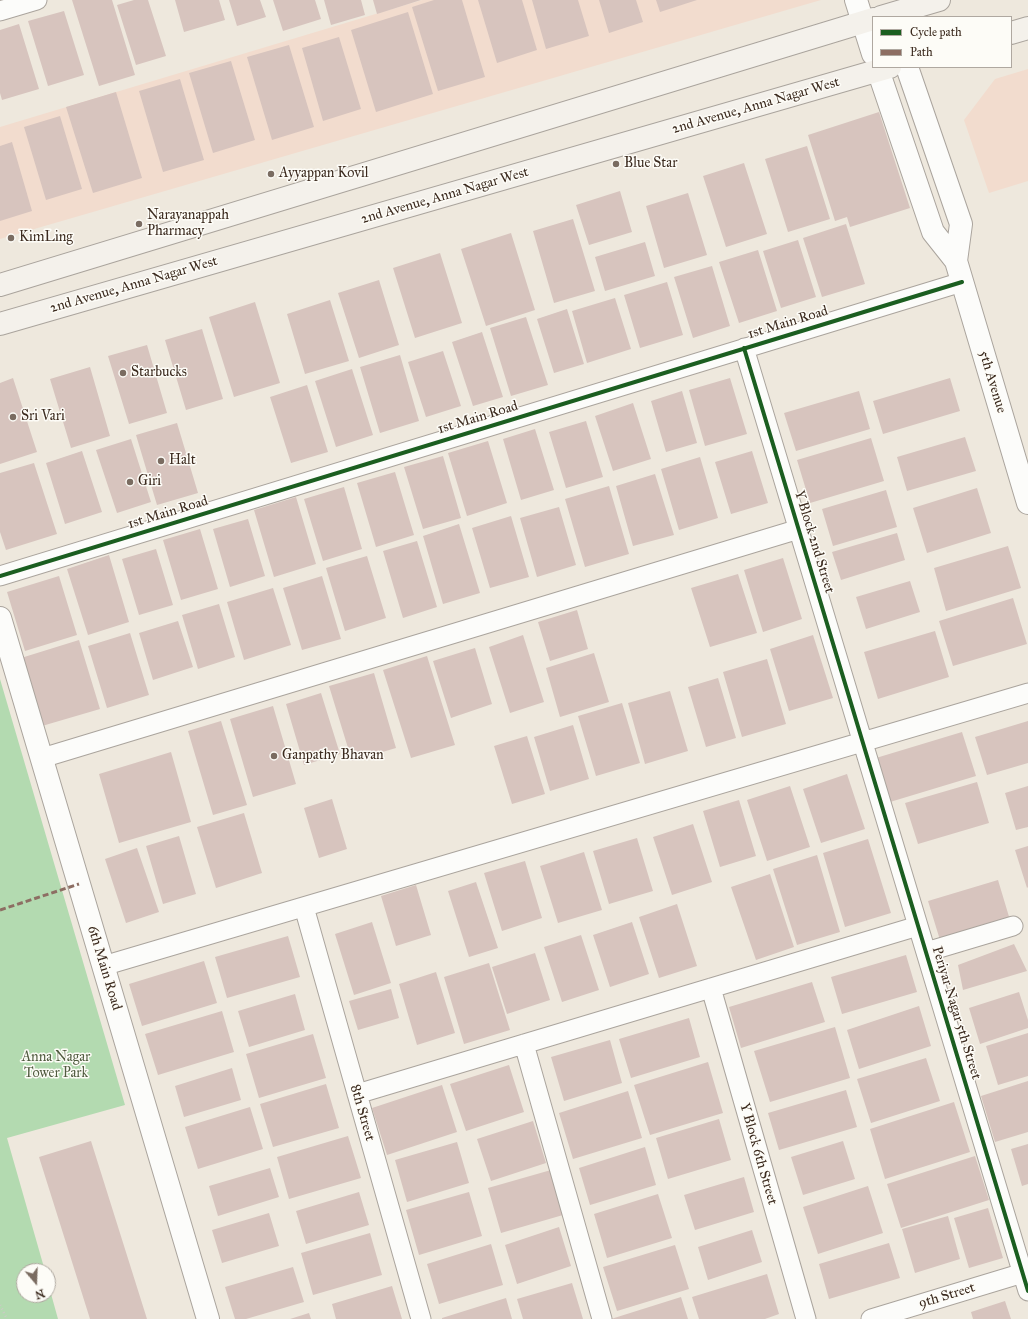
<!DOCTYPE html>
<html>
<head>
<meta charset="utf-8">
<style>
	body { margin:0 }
	#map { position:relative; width:1028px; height:1319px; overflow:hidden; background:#eee8dd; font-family:"IM FELL Great Primer",serif }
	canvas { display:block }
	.legend { position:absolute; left:872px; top:16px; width:140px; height:52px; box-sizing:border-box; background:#fdfcf7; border:1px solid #afa8a0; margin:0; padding:5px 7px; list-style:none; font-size:12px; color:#3b2a1e }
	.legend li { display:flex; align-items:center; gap:8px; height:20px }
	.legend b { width:20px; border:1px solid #afa8a0 }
	.north { position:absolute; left:16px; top:1263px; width:40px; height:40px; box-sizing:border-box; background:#fdfcf7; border:1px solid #afa8a0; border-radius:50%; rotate:161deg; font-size:11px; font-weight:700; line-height:16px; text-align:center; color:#3b2a1e }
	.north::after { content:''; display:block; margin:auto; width:14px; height:18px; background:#7a6c61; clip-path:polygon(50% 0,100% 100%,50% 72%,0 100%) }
</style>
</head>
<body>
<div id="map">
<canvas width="1028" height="1319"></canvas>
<ul class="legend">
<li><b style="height:5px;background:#1b5e20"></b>Cycle path</li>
<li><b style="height:5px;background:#8d6e63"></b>Path</li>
</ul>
<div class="north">N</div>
</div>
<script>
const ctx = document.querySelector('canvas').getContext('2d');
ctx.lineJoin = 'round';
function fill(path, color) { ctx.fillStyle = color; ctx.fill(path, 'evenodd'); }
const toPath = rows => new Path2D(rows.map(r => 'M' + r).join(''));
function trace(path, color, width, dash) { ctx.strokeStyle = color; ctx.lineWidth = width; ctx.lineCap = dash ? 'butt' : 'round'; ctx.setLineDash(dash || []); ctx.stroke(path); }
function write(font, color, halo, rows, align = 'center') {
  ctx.font = font + ' "IM FELL Great Primer",serif'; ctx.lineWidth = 3; ctx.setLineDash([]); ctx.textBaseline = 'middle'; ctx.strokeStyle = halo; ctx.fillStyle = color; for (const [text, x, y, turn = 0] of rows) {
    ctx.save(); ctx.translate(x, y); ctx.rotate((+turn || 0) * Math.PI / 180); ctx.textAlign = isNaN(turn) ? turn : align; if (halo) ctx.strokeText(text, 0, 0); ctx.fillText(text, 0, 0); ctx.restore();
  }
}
const built = toPath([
	[422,0,821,0,0,239,0,127],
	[1028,69,1028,181,989,193,964,120,995,79]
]);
const green = toPath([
	[0,679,125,1105,7,1138,45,1271,24,1271,24,1295,48,1295,48,1283,58,1319,0,1319]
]);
const building = toPath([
	[72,0,112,0,135,75,99,86],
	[134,0,148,0,166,56,136,65,117,5],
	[175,0,219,0,225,20,184,32],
	[229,0,260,0,266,17,237,26],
	[273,0,315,0,321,19,283,31],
	[324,0,361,0,365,15,331,25],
	[373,0,421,0,377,14],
	[434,0,462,0,485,77,438,91,412,7],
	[478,0,522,0,537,50,497,63],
	[532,0,578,0,589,36,546,49],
	[599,0,636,0,643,22,609,33],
	[656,0,697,0,660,12],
	[64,11,84,75,48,86,28,21],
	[408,12,433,94,376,112,351,30],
	[19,24,39,89,2,100,0,93,0,30],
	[339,37,361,109,323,121,302,48],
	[289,45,314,127,272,140,247,57],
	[231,61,255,140,213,153,189,73],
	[180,79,204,160,163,172,139,91],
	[116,92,142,178,93,193,66,107],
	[879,112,910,208,850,227,847,217,835,221,808,135],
	[60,116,82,189,46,200,24,127],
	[12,142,32,211,0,221,0,146],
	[807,146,830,219,788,232,765,159],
	[744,163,767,234,726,247,703,176],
	[620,191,632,232,589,245,576,205],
	[688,193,707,255,664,268,646,206],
	[573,219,595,291,554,303,533,231],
	[846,224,865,284,822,297,803,238],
	[511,233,535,310,486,326,461,249],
	[798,240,816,297,781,308,763,251],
	[645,242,655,276,605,291,595,257],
	[758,250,777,311,739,323,719,262],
	[440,253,462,323,415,338,393,268],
	[712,266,730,326,693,338,674,277],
	[379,280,399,345,359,358,338,293],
	[667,282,683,335,640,348,624,295],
	[615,298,631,349,587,363,572,311],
	[330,300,349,361,305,374,287,314],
	[255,302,280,383,234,397,209,317],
	[567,309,584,364,554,373,537,319],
	[526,317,548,385,511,396,490,328],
	[202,329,223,399,186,410,165,340],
	[482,332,503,397,473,406,452,342],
	[147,345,167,413,129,424,108,356],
	[443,351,461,406,426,417,408,362],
	[400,355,419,421,380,433,360,367],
	[90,367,110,436,71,448,50,379],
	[352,369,373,435,336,447,315,381],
	[13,378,37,452,0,464,0,383],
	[730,378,747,434,705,446,689,390],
	[950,378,960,411,883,434,873,401],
	[307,385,328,452,291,463,270,397],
	[682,391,697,443,666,452,651,401],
	[859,391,870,429,796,451,784,413],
	[633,403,651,459,613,471,595,416],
	[586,421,603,477,566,488,549,432],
	[177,423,198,493,157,505,136,435],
	[535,429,554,490,521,500,503,439],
	[965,437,976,471,907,491,897,457],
	[871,438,884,481,810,503,797,460],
	[131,439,151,502,117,513,96,450],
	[488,441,507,503,467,516,448,453],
	[82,451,102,512,65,524,46,463],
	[752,451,768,503,731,514,715,462],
	[443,456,461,518,423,529,404,467],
	[700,457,718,518,679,530,661,469],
	[34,463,57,534,6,550,0,532,0,473],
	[395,472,414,535,376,547,357,483],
	[655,474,674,535,633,546,616,486],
	[609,486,629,554,585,567,565,499],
	[344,487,362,549,323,561,304,499],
	[977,488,991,533,927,553,913,508],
	[886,490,897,527,833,546,822,509],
	[296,497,316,564,274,577,254,510],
	[559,507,576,565,537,577,520,518],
	[511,516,529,577,490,588,472,528],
	[248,519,265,576,230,587,213,529],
	[459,524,480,593,443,604,423,536],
	[200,529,218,589,181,600,163,540],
	[897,533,905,560,841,580,832,552],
	[417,541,437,607,403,618,383,551],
	[1008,546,1021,588,946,611,934,568],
	[156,549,173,605,139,615,122,559],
	[109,555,129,622,88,635,67,569],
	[367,556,386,618,345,631,326,568],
	[783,558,802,619,763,632,744,570],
	[738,574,757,633,710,647,691,588],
	[59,576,77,635,25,651,7,592],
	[322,576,341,639,302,650,283,588],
	[910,581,920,612,866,629,856,597],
	[273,588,291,645,244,660,227,602],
	[1013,598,1027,644,953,666,939,621],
	[219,604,235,657,198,669,182,615],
	[577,610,588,649,550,661,538,622],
	[178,621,193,667,153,680,139,633],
	[935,631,949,677,878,699,864,652],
	[130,633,149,695,107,708,88,646],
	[523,635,544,702,510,713,489,647],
	[813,635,833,698,789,711,770,649],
	[79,640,100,709,42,726,21,658],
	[475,648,492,704,451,718,433,661],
	[594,653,609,702,560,717,546,668],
	[427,656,455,745,411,758,383,670],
	[767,659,786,724,742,737,723,672],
	[374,673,396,748,352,761,329,686],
	[718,678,736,738,706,747,688,687],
	[670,691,688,751,645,764,628,703],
	[321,693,340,754,304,765,286,704],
	[622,703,640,763,596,776,578,716],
	[273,706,296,784,253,797,230,719],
	[221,721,247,805,213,815,188,731],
	[1028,721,1028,763,987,775,975,737],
	[573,725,589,779,550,791,534,737],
	[962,732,976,776,890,802,876,758],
	[527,736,545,794,512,804,494,746],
	[171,752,191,822,119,843,99,774],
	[847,774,865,829,821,843,803,789],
	[977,782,989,823,918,844,905,803],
	[790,786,810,847,767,861,747,800],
	[1028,786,1028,827,1016,830,1005,793],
	[332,799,347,849,319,858,304,808],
	[739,800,756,856,720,867,703,811],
	[244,813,262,873,216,888,197,827],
	[693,824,712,882,672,895,653,837],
	[179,836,196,894,163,904,146,846],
	[637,838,653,891,609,904,593,851],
	[868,839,891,913,845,927,823,853],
	[1028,846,1028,887,1027,888,1015,850],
	[137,848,159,912,126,923,105,859],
	[584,852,602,910,558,923,540,866],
	[817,855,840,932,797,945,773,869],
	[525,861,542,918,502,931,484,873],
	[770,874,794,947,756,960,731,887],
	[998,880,1010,920,940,940,928,901],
	[476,882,498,948,469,957,448,891],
	[416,885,431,935,396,946,381,896],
	[677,904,697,966,659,978,639,917],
	[372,922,391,983,354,995,335,934],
	[632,922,649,974,610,987,593,935],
	[581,935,599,990,562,1002,544,947],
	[288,936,300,977,227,998,215,957],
	[1014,944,1027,971,963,990,958,965],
	[535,953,550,1000,507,1014,492,967],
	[906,955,917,992,842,1014,831,977],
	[204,961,217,1003,142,1026,129,984],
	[489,963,510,1030,464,1044,444,977],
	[436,972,455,1033,417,1045,399,984],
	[812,982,825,1022,741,1048,729,1007],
	[391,989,399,1018,358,1030,349,1001],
	[1019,992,1028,1020,1028,1028,980,1044,969,1008],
	[295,994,305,1030,249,1047,238,1011],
	[919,1006,931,1046,859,1069,847,1030],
	[222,1011,234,1052,158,1075,145,1034],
	[689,1018,700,1057,631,1078,619,1039],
	[835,1027,850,1078,770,1102,754,1051],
	[1028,1033,1028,1076,998,1085,986,1046],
	[313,1034,326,1078,259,1098,246,1054],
	[610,1040,622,1083,564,1101,551,1057],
	[926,1058,940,1101,871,1123,857,1079],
	[708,1062,723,1113,650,1135,634,1085],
	[509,1065,524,1112,466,1131,450,1084],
	[232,1068,241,1100,184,1117,175,1086],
	[1028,1081,1028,1132,995,1142,981,1096],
	[326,1084,339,1128,273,1147,260,1104],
	[442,1085,457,1132,387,1155,372,1108],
	[846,1090,857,1127,779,1150,768,1113],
	[628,1091,642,1138,573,1159,559,1113],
	[954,1102,970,1152,885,1179,870,1129],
	[250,1107,263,1149,198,1169,185,1127],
	[719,1119,731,1160,668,1179,656,1138],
	[533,1121,546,1163,491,1181,477,1139],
	[348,1136,361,1178,289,1199,277,1157],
	[91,1141,147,1319,90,1319,39,1157],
	[843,1141,855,1179,803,1195,791,1157],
	[457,1142,469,1183,407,1202,395,1160],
	[1028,1144,1028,1184,1022,1186,1011,1149],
	[645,1147,656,1185,590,1205,579,1168],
	[975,1156,989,1200,901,1228,887,1184],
	[270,1168,279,1197,218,1216,209,1186],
	[551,1170,563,1215,501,1233,488,1188],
	[744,1177,754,1212,695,1230,684,1195],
	[868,1186,883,1233,818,1254,803,1207],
	[359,1192,369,1225,306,1244,296,1211],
	[469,1192,482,1236,419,1255,406,1210],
	[658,1194,672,1238,607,1258,594,1214],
	[988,1208,1003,1258,969,1268,954,1218],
	[269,1213,279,1246,222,1263,212,1230],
	[948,1216,960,1259,915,1273,902,1229],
	[559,1227,571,1266,517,1284,505,1245],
	[752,1230,762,1262,708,1280,698,1247],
	[370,1233,382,1275,313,1295,301,1253],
	[889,1243,900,1278,829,1299,819,1264],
	[491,1244,503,1285,439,1304,427,1264],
	[675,1245,689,1289,617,1311,603,1267],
	[293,1267,304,1302,246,1319,235,1319,225,1287],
	[767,1274,779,1314,765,1319,699,1319,692,1297],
	[572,1283,583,1319,523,1319,517,1299],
	[392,1286,402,1319,336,1319,332,1304],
	[681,1297,688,1319,611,1319],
	[506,1298,512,1319,442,1319,442,1318],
	[1005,1301,1011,1319,973,1319,971,1312],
	[309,1313,311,1319,290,1319]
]);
const path = toPath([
	[0,1305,7,1319]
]);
const minor = toPath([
	[0,11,37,0],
	[744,348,1028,1291],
	[0,576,962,282],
	[42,758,799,529],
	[304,907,421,1319],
	[926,952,1013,926],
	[103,966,1028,693],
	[711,988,806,1319],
	[524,1044,602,1319],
	[357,1094,918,926],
	[871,1319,1023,1273]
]);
const tertiary = toPath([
	[856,0,873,54],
	[877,67,933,232,956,261,1028,503],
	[907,67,961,224,956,261],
	[0,618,208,1319]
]);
const secondary = toPath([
	[881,17,939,0],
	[1011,33,1028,28],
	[0,285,873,19],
	[0,324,890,67]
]);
const quiet = toPath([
	[0,910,79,884]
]);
const cycleway = toPath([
	[744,348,1028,1291],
	[0,576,962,282]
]);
const markers = [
	[616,164,4,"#7a6c61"],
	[271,174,4,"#7a6c61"],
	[139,224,4,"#7a6c61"],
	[11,238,4,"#7a6c61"],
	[123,373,4,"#7a6c61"],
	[13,417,4,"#7a6c61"],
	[161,461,4,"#7a6c61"],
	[130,482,4,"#7a6c61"],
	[274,756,4,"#7a6c61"]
];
const streetNames = [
	["2nd Avenue, Anna Nagar West",756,106,-16],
	["2nd Avenue, Anna Nagar West",445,196,-16],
	["2nd Avenue, Anna Nagar West",134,285,-16],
	["1st Main Road",788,323,-17],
	["5th Avenue",992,382,73],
	["1st Main Road",478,418,-17],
	["1st Main Road",168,513,-17],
	["Y Block 2nd Street",814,542,73],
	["6th Main Road",104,968,73],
	["Periyar Nagar 5th Street",956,1013,73],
	["8th Street",362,1113,74],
	["Y Block 6th Street",758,1154,74],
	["9th Street",947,1296,-17]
];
const poiNames = [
	["Blue Star",624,164],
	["Ayyappan Kovil",279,174],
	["Narayanappah",147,216],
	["Pharmacy",147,232],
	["KimLing",19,238],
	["Starbucks",131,373],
	["Sri Vari",21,417],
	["Halt",169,461],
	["Giri",138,482],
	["Ganpathy Bhavan",282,756]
];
const parkNames = [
	["Anna Nagar",56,1058],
	["Tower Park",56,1074]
];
fill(built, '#f2dcce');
fill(green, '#b3dab0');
fill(building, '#d7c4be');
trace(minor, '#aaa49d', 21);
trace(tertiary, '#aaa49d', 24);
trace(secondary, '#aaa49d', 24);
trace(path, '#cdcac7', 2.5, [1, 3]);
trace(minor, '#fcfcfa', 19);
trace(tertiary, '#fcfcfa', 22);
trace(secondary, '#f4f1eb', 22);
trace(quiet, '#8d6e63', 3, [6, 3]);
trace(cycleway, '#1b5e20', 4);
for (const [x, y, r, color] of markers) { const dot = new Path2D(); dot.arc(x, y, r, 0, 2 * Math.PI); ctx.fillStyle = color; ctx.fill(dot); trace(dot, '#fdfcf7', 1.5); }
write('14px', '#3b2a1e', '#fdfcf7', streetNames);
write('14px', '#3b2a1e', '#fdfcf7', poiNames, 'left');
write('14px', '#505b3f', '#fdfcf7', parkNames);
</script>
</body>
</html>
